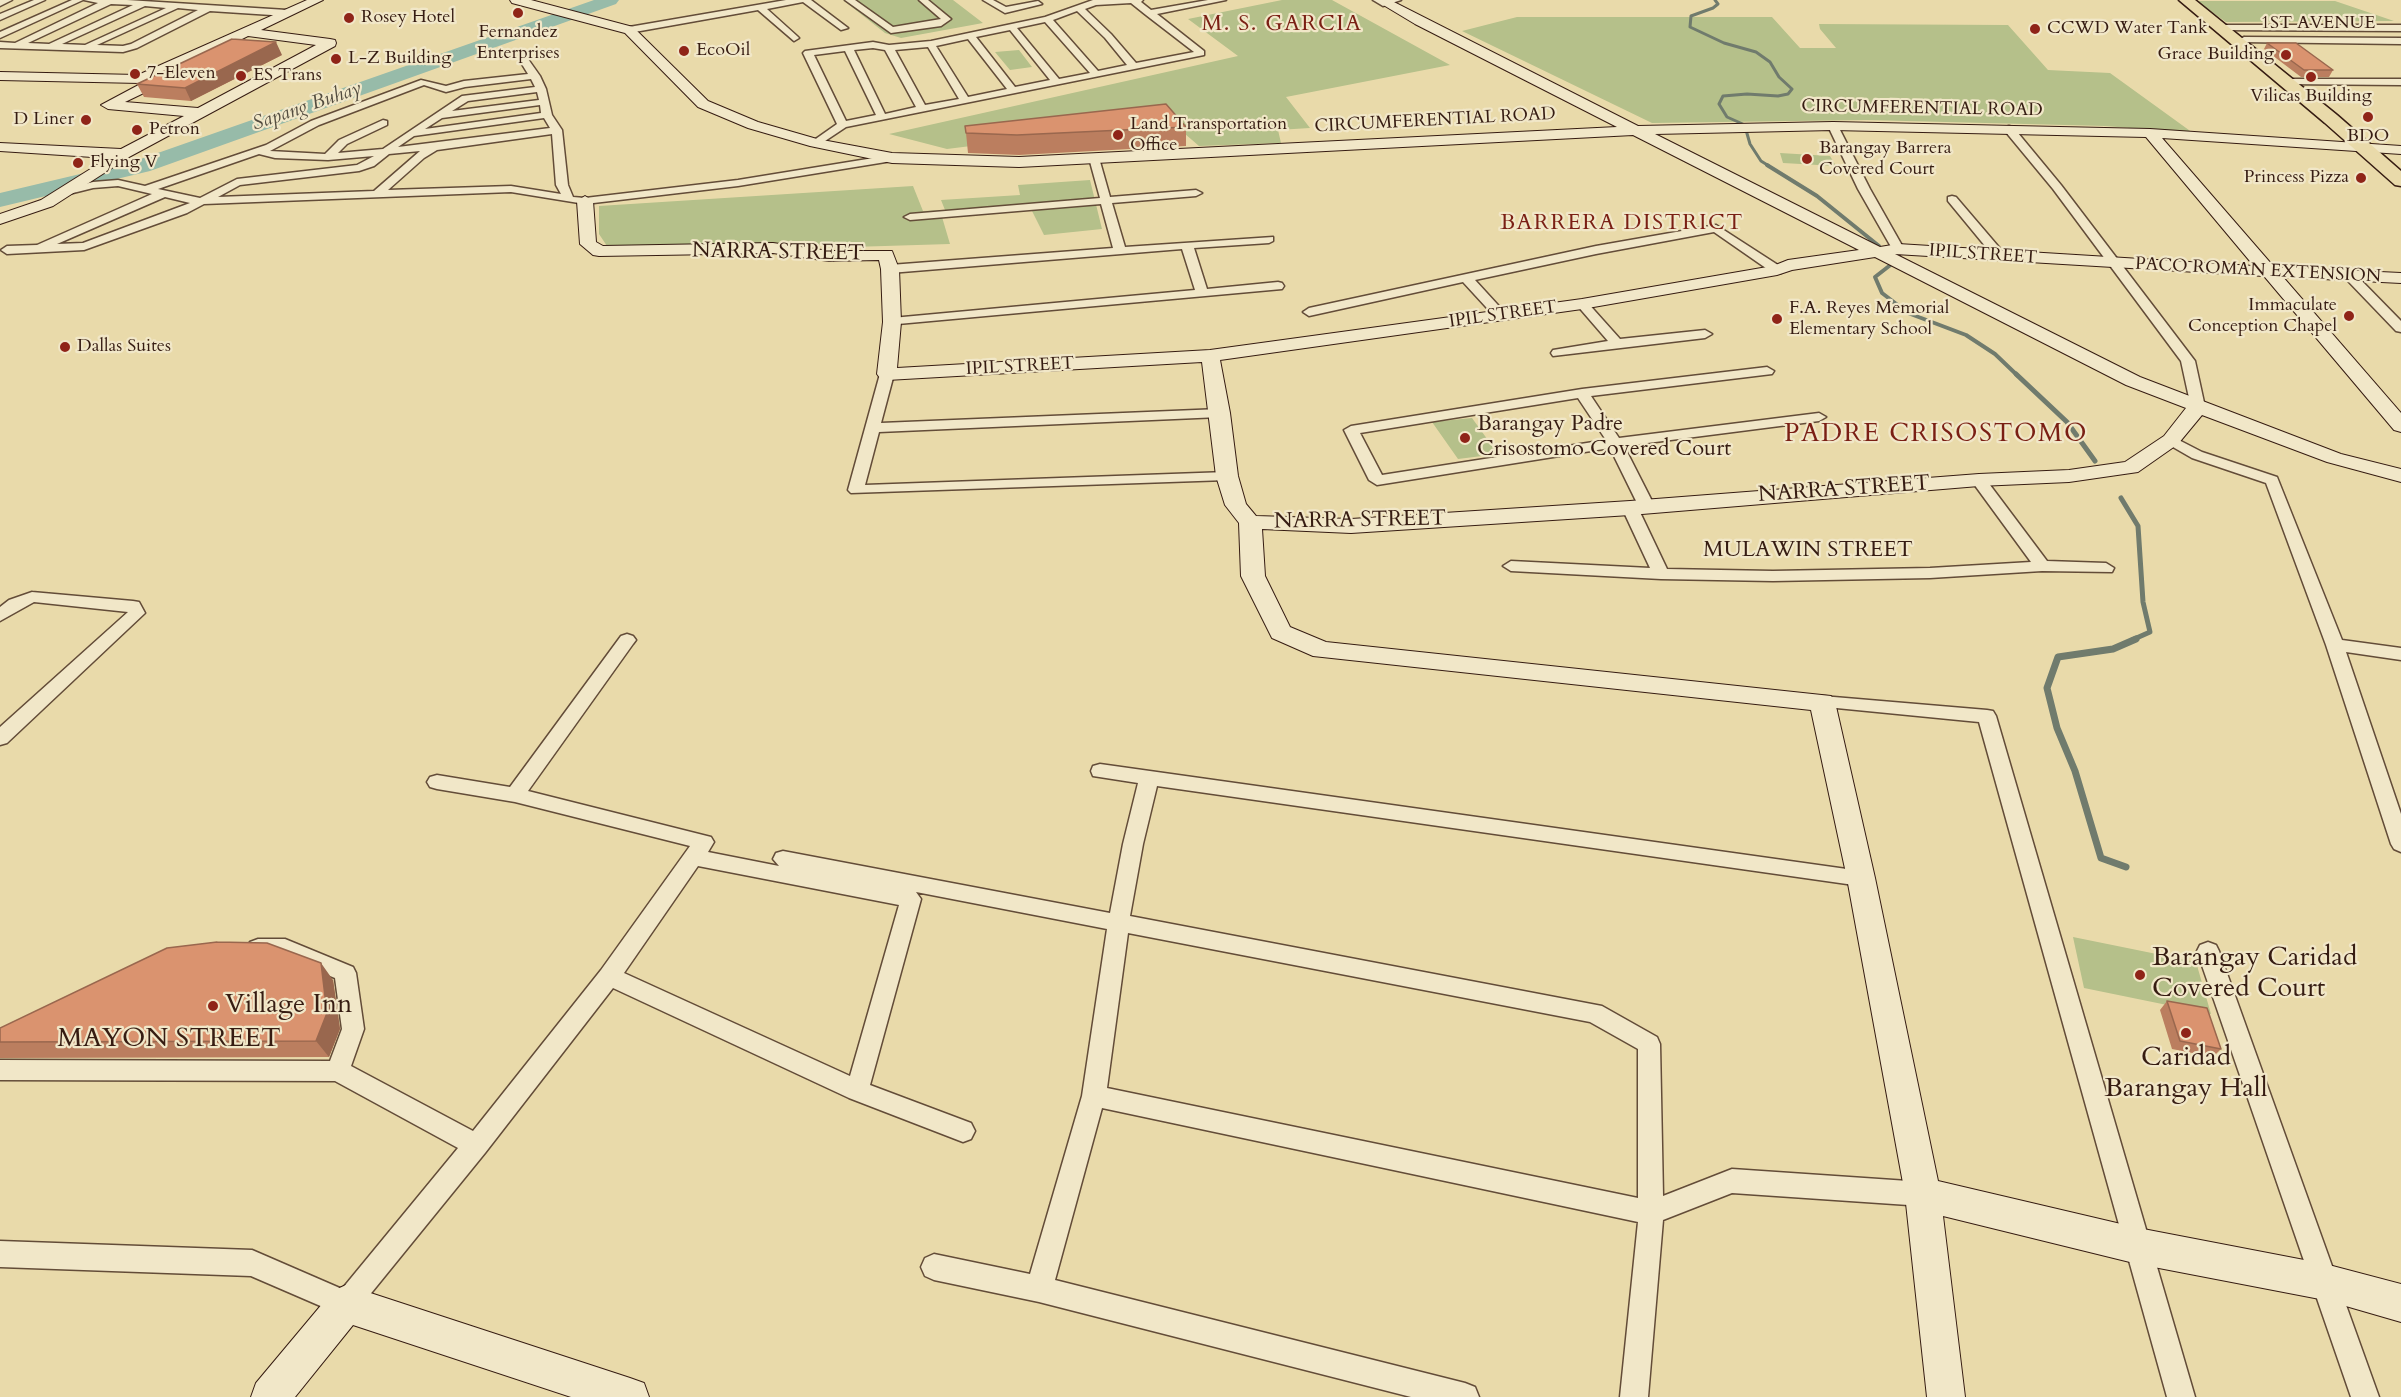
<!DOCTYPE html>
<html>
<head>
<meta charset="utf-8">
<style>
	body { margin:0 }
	canvas { display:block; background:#e9daaa }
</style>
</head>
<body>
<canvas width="2401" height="1397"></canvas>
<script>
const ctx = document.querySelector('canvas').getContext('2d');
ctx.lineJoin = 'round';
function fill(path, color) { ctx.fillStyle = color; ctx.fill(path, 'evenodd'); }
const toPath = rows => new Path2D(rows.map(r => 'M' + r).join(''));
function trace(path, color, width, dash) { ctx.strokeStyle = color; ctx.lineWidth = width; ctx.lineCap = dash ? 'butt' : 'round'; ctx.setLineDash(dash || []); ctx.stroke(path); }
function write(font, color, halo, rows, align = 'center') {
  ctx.font = font + ' Cardo,serif'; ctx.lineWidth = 4.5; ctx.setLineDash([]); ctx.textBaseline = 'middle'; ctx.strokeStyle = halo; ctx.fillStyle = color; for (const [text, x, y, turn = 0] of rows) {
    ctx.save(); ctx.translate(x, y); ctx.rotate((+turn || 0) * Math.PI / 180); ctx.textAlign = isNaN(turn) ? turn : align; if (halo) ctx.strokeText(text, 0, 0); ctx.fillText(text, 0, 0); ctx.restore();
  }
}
const green = toPath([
	[843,0,953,0,983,23,901,38,885,33],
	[1282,0,1332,0,1450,65,1286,97,1310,128,1278,130,1281,143,1199,146,1170,121,947,149,889,134,1238,56,1188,19],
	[2196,1,2335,1,2394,21,2226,22],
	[1517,17,1772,17,1800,48,1836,48,1820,29,1819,24,2008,25,2048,70,2110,73,2193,133,2105,126,1866,120,1652,123,1462,31],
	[1019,50,1032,67,1010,70,995,52],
	[1780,153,1830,156,1836,166,1783,163],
	[1090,180,1102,229,1044,235,1031,209,942,217,950,244,852,247,779,243,607,246,599,234,599,206,913,186,923,211,945,210,941,200,1020,195,1018,185],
	[1472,418,1498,454,1458,459,1432,422],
	[2073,937,2196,962,2211,1014,2084,988]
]);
const streamFar3 = toPath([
	[1715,0,1718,4,1713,8,1691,16,1690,27,1724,43,1756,52,1770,62,1779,77,1792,89,1788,94,1778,96,1747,94,1723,96,1719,104,1727,117,1745,125],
	[1746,130,1750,144,1761,161,1769,166]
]);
const streamFar2 = toPath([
	[1767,165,1817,196,1879,246],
	[1893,263,1875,277,1882,293,1908,313,1966,335,1995,354,2018,376]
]);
const streamFar1 = toPath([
	[2016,374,2067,422,2095,461],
	[2121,498,2138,526,2143,602,2150,632,2132,640]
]);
const stream = toPath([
	[2126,867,2101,858,2075,771,2057,728,2047,688,2058,657,2113,649,2136,639]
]);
const river = toPath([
	[594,0,619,0,616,4,150,171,0,207,0,193,135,161,594,0]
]);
const street = toPath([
	[0,0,12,0,0,6,0,0],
	[34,0,45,0,0,20,0,14,34,0],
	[72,0,83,0,0,38,0,32,72,0],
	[84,0,127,0,287,10,291,13,287,16,210,11,137,48,123,52,0,48,0,42,15,43,98,3,84,0],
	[111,4,133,5,49,44,28,43,111,4],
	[145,6,166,8,85,45,62,44,145,6],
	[178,8,198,10,131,44,123,46,97,45,178,8],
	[786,0,811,0,848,28,841,30,803,2,767,9,797,36,799,38,794,41,758,10,629,33,625,30,629,27,786,0],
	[845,0,855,0,893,27,941,19,919,0,928,0,951,19,941,26,891,33,845,0],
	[983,0,993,0,1006,7,1038,1,1042,4,1005,13,983,0],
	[1093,0,1143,0,1141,2,1151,10,1208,0,1226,0,1157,14,1204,51,1204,55,846,127,819,145,810,143,837,124,803,53,805,51,873,42,889,45,931,41,1045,17,1093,0],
	[1131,3,1146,15,1194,52,1136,63,1111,34,1085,9,1096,5,1131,3],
	[1077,11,1105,38,1127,65,1098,71,1053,20,1077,11],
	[1045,22,1090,73,1059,79,1017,28,1045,22],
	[1010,30,1050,80,1015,87,976,37,1010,30],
	[968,39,1007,89,968,97,936,46,968,39],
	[928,47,959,99,925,105,895,50,928,47],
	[873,48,885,50,916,107,885,114,854,50,873,48],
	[845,51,876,115,846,121,814,55,845,51],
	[1373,0,1401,0,1383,6,1373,0],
	[2221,25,2401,25,2401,31,2218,30,2218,26,2221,25],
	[2244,37,2401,38,2401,44,2241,42,2239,40,2244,37],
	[525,58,528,59,540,76,546,89,552,115,562,130,568,185,573,197,585,198,738,180,892,155,897,158,892,161,738,186,585,204,511,192,204,204,187,213,84,250,7,254,1,250,7,246,37,245,152,194,118,186,93,188,69,194,65,193,65,189,93,182,118,180,145,186,266,145,311,121,421,80,446,86,464,81,528,74,520,61,525,58],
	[531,79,535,87,462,96,383,149,338,153,347,144,387,125,387,121,383,120,339,140,325,154,270,151,319,125,424,85,446,92,465,87,531,79],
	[537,92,539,100,452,111,468,101,537,92],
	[540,105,541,113,425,129,442,118,540,105],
	[544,118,550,128,398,147,414,136,544,118],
	[552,134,556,185,561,194,511,186,388,190,424,158,437,150,552,134],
	[420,151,374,191,218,197,240,185,359,171,374,166,389,154,420,151],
	[259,154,275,158,328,160,374,156,357,165,237,179,200,198,158,189,259,154],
	[165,197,190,203,83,243,57,244,165,197],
	[2286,79,2401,79,2401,85,2283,84,2283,80,2286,79],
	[1833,123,1838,126,1870,189,1904,249,1902,252,1894,252,1858,189,1828,126,1833,123],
	[2009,126,2013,127,2061,185,2195,361,2205,407,2203,410,2198,411,2191,407,2181,361,2053,189,2005,131,2005,127,2009,126],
	[1094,155,1099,158,1110,197,1196,190,1202,193,1196,196,1112,203,1125,247,1273,237,1273,241,1269,243,1194,248,1207,289,1278,282,1282,283,1284,286,1282,289,887,325,886,322,892,318,1195,290,1182,249,890,273,884,269,890,265,1113,248,1101,204,910,220,904,217,910,214,1100,198,1089,158,1094,155],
	[1952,196,1956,197,2003,252,2003,258,1995,258,1948,201,1948,197,1952,196],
	[1716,225,1781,267,1781,273,1773,273,1714,232,1596,254,1475,280,1508,316,1502,320,1497,319,1463,282,1309,316,1303,312,1309,308,1596,246,1716,225],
	[2351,273,2355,274,2401,321,2401,332,2396,331,2347,280,2347,274,2351,273],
	[1582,300,1586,301,1620,339,1705,330,1712,334,1705,338,1553,356,1551,353,1553,350,1608,341,1576,304,1582,300],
	[1767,367,1774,371,1772,374,1591,396,1619,438,1819,413,1826,417,1819,421,1624,446,1654,505,1646,510,1638,505,1610,448,1377,485,1369,480,1344,430,1351,426,1582,389,1767,367],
	[1578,398,1606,440,1382,475,1360,433,1578,398],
	[887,370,894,374,881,423,1220,409,1227,413,1220,417,879,432,865,485,1227,472,1234,476,1227,480,851,493,848,490,880,374,887,370],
	[2171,436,2202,452,2277,477,2342,640,2401,648,2401,660,2346,652,2401,814,2401,852,2394,849,2391,844,2326,645,2266,483,2192,458,2166,443,2164,440,2171,436],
	[1979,475,1984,477,2047,561,2106,563,2114,568,2112,572,2042,571,1930,578,1773,581,1661,579,1511,571,1503,566,1511,561,1650,568,1622,508,1630,503,1638,508,1667,569,1773,571,1930,568,2031,562,1971,480,1979,475],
	[32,592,133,601,139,602,145,613,7,743,0,745,0,727,128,612,34,602,0,621,0,607,9,600,32,592],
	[627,634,633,636,636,640,633,644,528,791,711,837,714,842,708,852,779,866,773,859,776,853,783,851,1110,913,1123,844,1138,783,1093,776,1091,771,1093,766,1100,764,1868,872,1871,878,1868,884,1861,886,1157,786,1143,844,1130,916,1602,1006,1657,1037,1660,1044,1663,1196,1732,1169,1923,1182,1932,1186,1935,1194,1932,1202,1923,1206,1732,1193,1663,1220,1648,1397,1620,1397,1638,1222,1102,1108,1055,1280,1465,1383,1475,1387,1479,1397,1411,1397,1039,1302,934,1280,925,1276,921,1267,925,1258,934,1254,1030,1274,1082,1096,1107,929,916,892,921,899,870,1085,971,1123,975,1131,971,1139,963,1142,849,1098,613,988,485,1153,355,1313,346,1317,251,1276,0,1267,0,1241,252,1250,342,1289,458,1148,335,1081,0,1080,0,1060,330,1061,342,1029,335,978,284,957,258,957,250,954,247,948,250,942,258,939,285,939,353,967,356,973,364,1029,351,1066,473,1131,601,970,690,846,515,802,437,789,430,787,427,782,430,777,437,775,510,787,621,636,627,634],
	[698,866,899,905,850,1076,624,973,698,866],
	[1128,933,1590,1022,1638,1049,1638,1198,1107,1088,1128,933],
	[1822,696,1987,710,1993,711,1996,716,2195,1397,2167,1397,1979,722,1816,706,1813,702,1816,698,1822,696],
	[2208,942,2216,945,2219,951,2379,1397,2351,1397,2197,951,2200,945,2208,942]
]);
const secondary = toPath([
	[307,0,323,0,261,30,330,39,335,40,336,43,335,46,129,157,53,206,0,224,0,214,41,200,108,158,0,151,0,143,121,149,184,116,108,109,101,105,146,81,140,83,0,80,0,72,138,75,307,0],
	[248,36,316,45,198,108,125,102,175,78,177,75,175,72,170,71,203,57,209,60,214,59,237,48,238,45,236,42,248,36],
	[510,0,531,0,633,27,708,101,758,122,817,139,892,153,1019,157,1617,127,1415,24,1375,0,1390,0,1638,126,1833,122,2150,129,2401,146,2401,154,2162,138,2274,267,2401,273,2401,283,2283,277,2401,413,2401,432,2394,430,2264,276,1895,254,2140,377,2341,454,2401,469,2401,482,2327,462,2202,415,2178,444,2138,472,2069,482,1979,486,1630,515,1351,533,1262,529,1265,576,1290,627,1326,642,1831,696,1835,702,1875,878,1938,1181,2138,1228,2325,1264,2401,1284,2401,1322,2325,1300,2138,1264,1943,1216,1965,1397,1927,1397,1905,1194,1847,878,1811,710,1313,656,1272,638,1241,576,1239,523,1225,505,1216,476,1202,362,887,380,880,378,877,374,883,322,881,269,879,260,829,261,773,253,599,256,593,255,580,244,577,201,585,196,593,201,596,242,603,246,773,243,829,251,892,251,899,269,901,322,897,368,1210,350,1582,299,1773,266,1788,260,1859,250,1633,135,1019,167,892,163,810,146,748,128,698,107,625,33,512,3,510,0],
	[1833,130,2146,137,2254,266,1898,244,1880,247,1655,134,1833,130],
	[1875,257,2126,385,2186,408,2164,436,2125,462,2069,470,1979,474,1630,501,1351,519,1256,516,1246,504,1238,476,1230,413,1220,360,1582,309,1777,275,1792,270,1875,257],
	[346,1285,630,1378,644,1383,649,1397,571,1397,353,1325,295,1397,251,1397,256,1383,333,1291,346,1285]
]);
const primary = toPath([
	[2179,0,2195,0,2337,115,2401,171,2401,186,2395,185,2325,123,2179,0]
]);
const wall = toPath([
	[2267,43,2333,70,2329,77,2301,77,2264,49],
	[282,55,191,101,144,97,137,84],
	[1186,127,1186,146,1019,155,968,153,966,133],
	[333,980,340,1029,329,1057,0,1058,0,1028],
	[2167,1001,2221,1049,2213,1057,2172,1049,2160,1010]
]);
const shadedWall = toPath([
	[276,42,282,55,191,101,185,88],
	[321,963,333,980,340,1029,329,1057,316,1041]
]);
const building = toPath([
	[232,39,276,42,185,88,137,84,232,39],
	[2267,43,2296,43,2333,70,2304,70,2267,43],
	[1166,104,1186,127,1017,135,966,133,965,126,1166,104],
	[217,942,267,943,321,963,327,1013,316,1041,0,1042,0,1028,167,948,217,942],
	[2167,1001,2207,1008,2221,1049,2180,1041,2167,1001]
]);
const markers = [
	[518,13,6,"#8f2418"],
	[349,18,6,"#8f2418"],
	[2035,29,6,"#8f2418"],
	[684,51,6,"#8f2418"],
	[2286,55,6,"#8f2418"],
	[336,59,6,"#8f2418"],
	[135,74,6,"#8f2418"],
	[241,76,6,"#8f2418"],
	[2311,77,6,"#8f2418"],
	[2368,117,6,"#8f2418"],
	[86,120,6,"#8f2418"],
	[137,130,6,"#8f2418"],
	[1118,135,6,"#8f2418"],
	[1807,159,6,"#8f2418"],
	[78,163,6,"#8f2418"],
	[2361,178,6,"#8f2418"],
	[2349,316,6,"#8f2418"],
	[1777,319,6,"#8f2418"],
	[65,347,6,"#8f2418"],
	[1465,438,6,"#8f2418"],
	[2140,975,6,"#8f2418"],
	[213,1006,6,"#8f2418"],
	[2186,1033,6,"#8f2418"]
];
const farPoinames = [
	["Rosey Hotel",361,18],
	["CCWD Water Tank",2047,29],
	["Fernandez",518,33,"center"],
	["Enterprises",518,54,"center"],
	["EcoOil",696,51],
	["Grace Building",2274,55,"right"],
	["L-Z Building",348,59],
	["7-Eleven",147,74],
	["ES Trans",253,76],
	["Vilicas Building",2311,97,"center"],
	["D Liner",74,120,"right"],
	["Land Transportation",1130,125],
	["Office",1130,146],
	["Petron",149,130],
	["BDO",2368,137,"center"],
	["Barangay Barrera",1819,149],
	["Covered Court",1819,170],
	["Flying V",90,163],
	["Princess Pizza",2349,178,"right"],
	["Immaculate",2337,306,"right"],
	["Conception Chapel",2337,327,"right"],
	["F.A. Reyes Memorial",1789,309],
	["Elementary School",1789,330],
	["Dallas Suites",77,347]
];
const farStreetnames = [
	["1ST AVENUE",2318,24],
	["CIRCUMFERENTIAL ROAD",1922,109,1],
	["CIRCUMFERENTIAL ROAD",1435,121,-3],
	["IPIL STREET",1983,255,4],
	["PACO ROMAN EXTENSION",2258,271,3],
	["IPIL STREET",1503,315,-8],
	["IPIL STREET",1020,367,-3]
];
const farWaternames = [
	["Sapang Buhay",307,107,-19]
];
const farQuarternames = [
	["M. S. GARCIA",1282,25],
	["BARRERA DISTRICT",1622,224]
];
const streetNames = [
	["NARRA STREET",778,253,1],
	["NARRA STREET",1844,490,-4],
	["NARRA STREET",1360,521,-1],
	["MULAWIN STREET",1808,551]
];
const poiNames = [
	["Barangay Padre",1477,425],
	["Crisostomo Covered Court",1477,450]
];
const quarterNames = [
	["PADRE CRISOSTOMO",1936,435]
];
const nearPoinames = [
	["Barangay Caridad",2152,959],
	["Covered Court",2152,990],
	["Village Inn",225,1006],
	["Caridad",2186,1059,"center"],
	["Barangay Hall",2186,1090,"center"]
];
const nearStreetnames = [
	["MAYON STREET",169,1040]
];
fill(green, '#b5c08a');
trace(streamFar3, '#707b6d', 3);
trace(streamFar2, '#707b6d', 4);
trace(streamFar1, '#707b6d', 5);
trace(stream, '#707b6d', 7);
fill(river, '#97bba9');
trace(street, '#634c38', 3);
trace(secondary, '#361c12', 2);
trace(primary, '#361c12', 3);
fill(street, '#f1e7c8');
fill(secondary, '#f1e7c8');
fill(primary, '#e9daaa');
fill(wall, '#bb7e5f');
fill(shadedWall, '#99674e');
fill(building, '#da936f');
trace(building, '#99674e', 1.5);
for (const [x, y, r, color] of markers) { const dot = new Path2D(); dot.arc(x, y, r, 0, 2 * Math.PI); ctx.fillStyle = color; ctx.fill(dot); trace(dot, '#f1e7c8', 2); }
write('18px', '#361c12', '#f1e7c8', farPoinames, 'left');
write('18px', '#361c12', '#f1e7c8', farStreetnames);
write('italic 20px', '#534c3f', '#f1e7c8', farWaternames);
ctx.letterSpacing = '1.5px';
write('22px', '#7a1f14', '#f1e7c8', farQuarternames);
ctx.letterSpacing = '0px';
write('22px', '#361c12', '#f1e7c8', streetNames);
write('22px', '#361c12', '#f1e7c8', poiNames, 'left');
ctx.letterSpacing = '1.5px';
write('26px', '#7a1f14', '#f1e7c8', quarterNames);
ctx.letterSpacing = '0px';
write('27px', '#361c12', '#f1e7c8', nearPoinames, 'left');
write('27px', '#361c12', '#f1e7c8', nearStreetnames);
</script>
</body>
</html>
